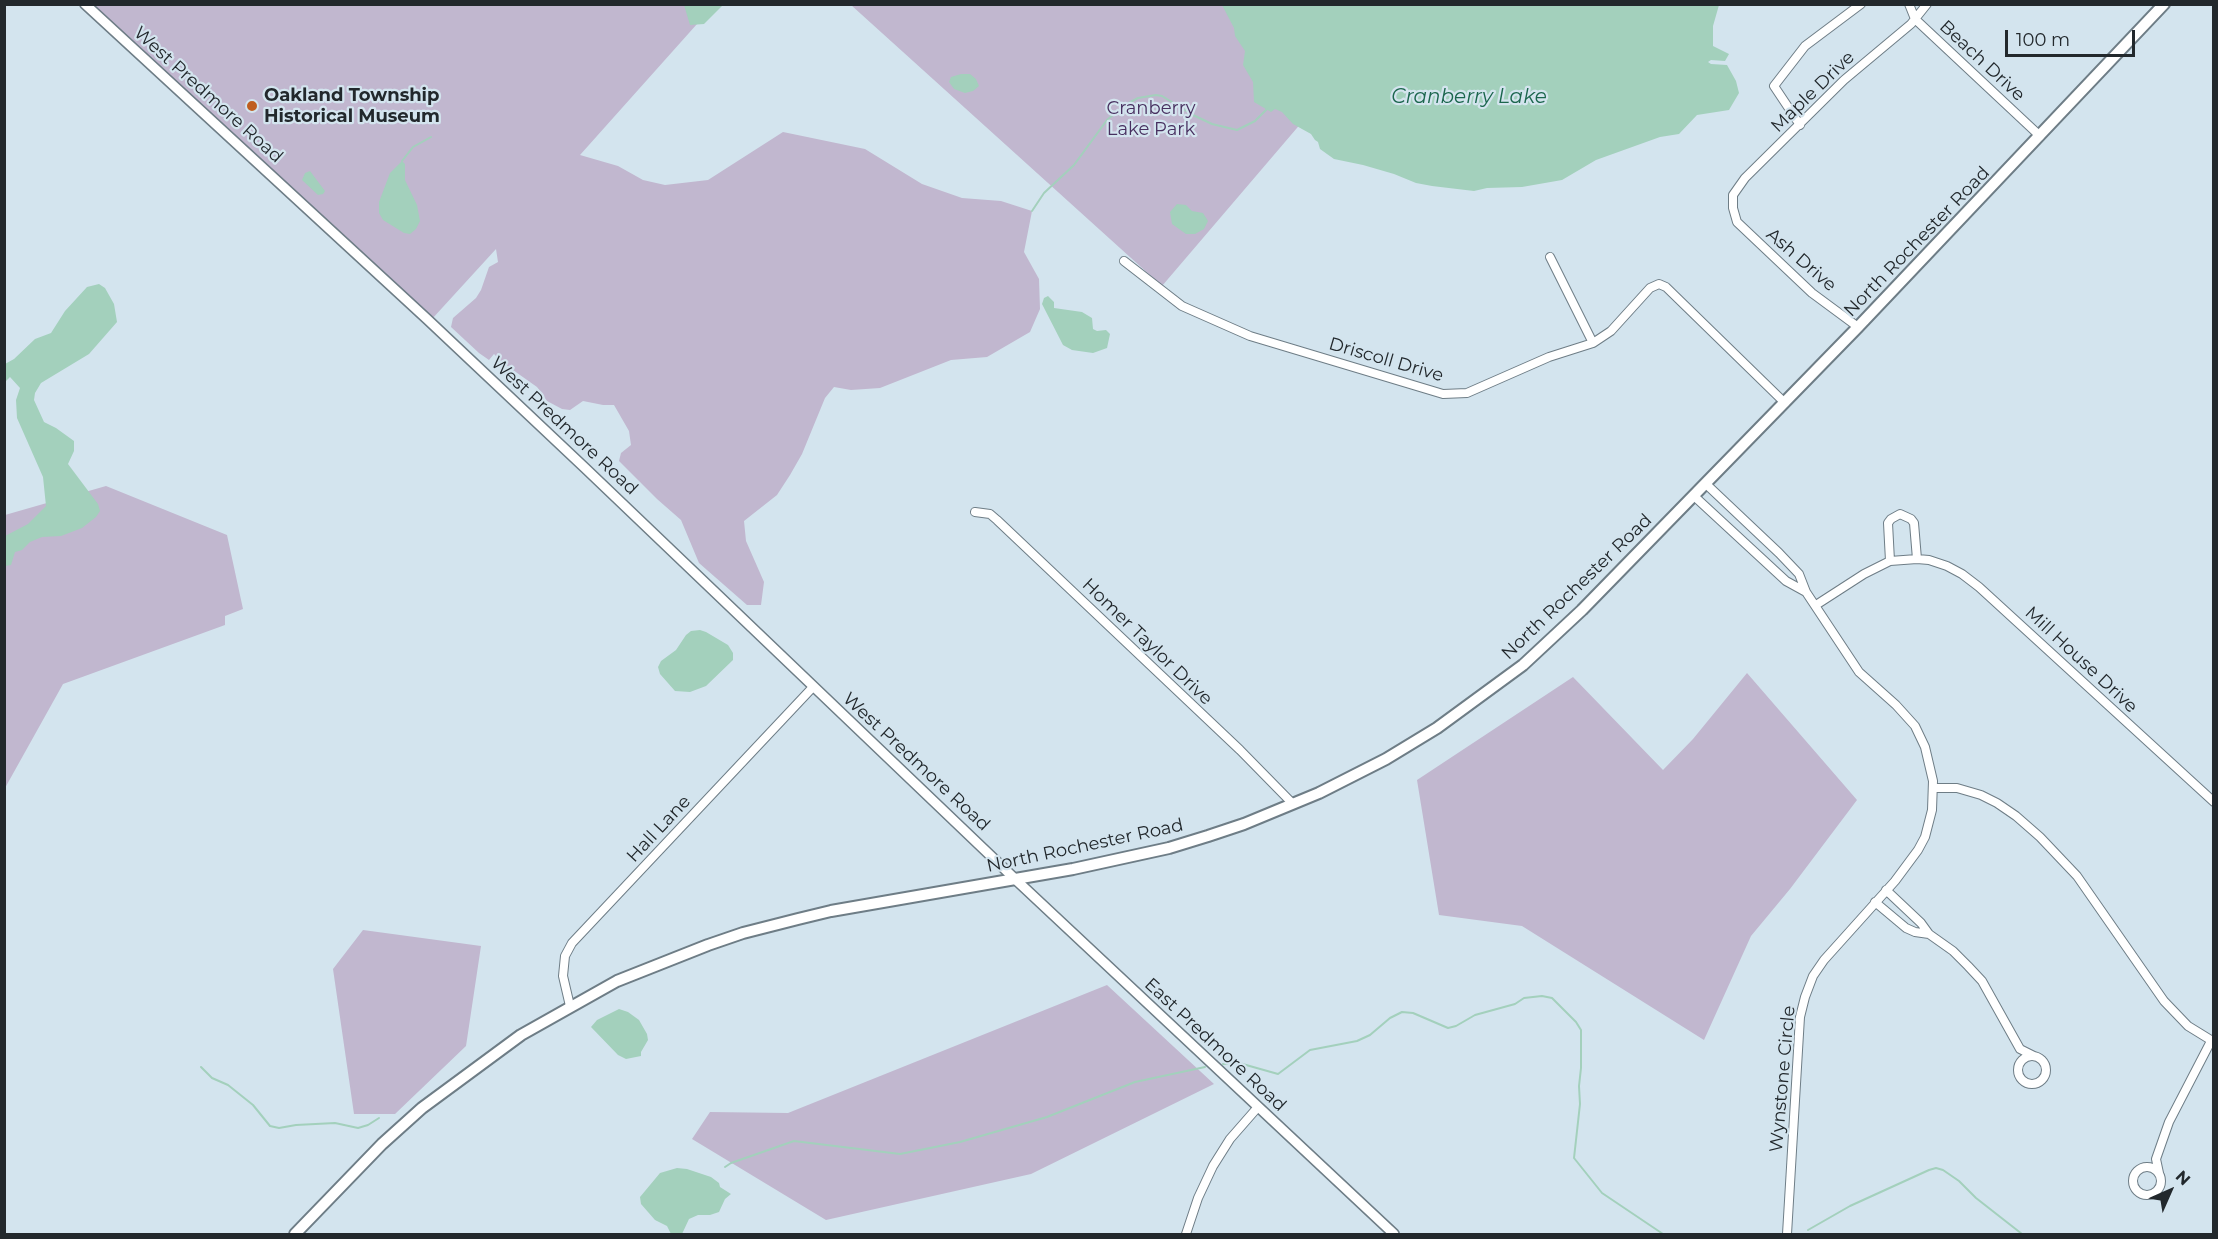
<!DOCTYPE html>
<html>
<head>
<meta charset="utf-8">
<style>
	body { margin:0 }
	#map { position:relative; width:2218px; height:1239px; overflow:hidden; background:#d3e4ee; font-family:Montserrat,sans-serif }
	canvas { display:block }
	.frame { position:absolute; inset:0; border:6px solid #22282c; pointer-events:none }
	.north { position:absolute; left:2140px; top:1161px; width:60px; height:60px; -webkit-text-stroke:4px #d3e4ee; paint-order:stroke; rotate:45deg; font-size:16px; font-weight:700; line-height:24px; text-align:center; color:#22282c }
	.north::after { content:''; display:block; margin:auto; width:21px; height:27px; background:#22282c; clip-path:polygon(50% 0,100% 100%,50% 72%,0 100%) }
	.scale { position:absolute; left:2005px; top:30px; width:130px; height:27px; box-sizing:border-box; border:3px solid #22282c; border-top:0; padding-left:8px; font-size:18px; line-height:21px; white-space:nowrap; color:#22282c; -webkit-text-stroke:4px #d3e4ee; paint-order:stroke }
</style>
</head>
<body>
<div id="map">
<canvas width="2218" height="1239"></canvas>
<div class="frame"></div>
<div class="north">N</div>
<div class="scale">100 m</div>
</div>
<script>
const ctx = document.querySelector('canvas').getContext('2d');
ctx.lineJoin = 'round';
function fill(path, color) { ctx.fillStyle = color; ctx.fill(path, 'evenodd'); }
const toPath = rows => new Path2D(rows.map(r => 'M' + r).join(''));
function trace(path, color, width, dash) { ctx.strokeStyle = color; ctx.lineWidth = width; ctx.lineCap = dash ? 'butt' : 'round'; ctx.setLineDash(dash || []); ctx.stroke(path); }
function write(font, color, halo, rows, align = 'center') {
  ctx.font = font + ' Montserrat,sans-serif'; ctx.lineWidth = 4.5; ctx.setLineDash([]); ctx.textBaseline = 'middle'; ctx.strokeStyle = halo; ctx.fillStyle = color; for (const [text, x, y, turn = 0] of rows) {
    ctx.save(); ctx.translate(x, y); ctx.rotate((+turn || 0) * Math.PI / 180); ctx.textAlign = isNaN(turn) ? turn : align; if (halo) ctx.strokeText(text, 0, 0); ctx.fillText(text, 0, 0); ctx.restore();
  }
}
const green = toPath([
	[91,5,714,5,580,155,618,166,643,180,665,185,708,180,783,132,865,149,922,184,962,198,1001,201,1032,211,1024,252,1039,279,1040,309,1030,332,987,357,951,360,880,388,851,390,834,387,825,398,802,454,790,475,777,495,744,521,746,541,764,582,761,605,747,605,699,563,681,520,657,499,619,461,621,453,631,445,629,431,614,405,603,405,583,401,570,410,562,409,547,401,537,387,503,363,494,354,489,360,479,353,451,327,453,318,476,298,481,290,489,267,498,262,496,249,432,319],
	[851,5,1402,5,1162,286],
	[106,486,227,535,243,609,225,616,225,625,63,684,5,788,5,515],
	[1747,673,1857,800,1790,889,1751,936,1704,1040,1522,926,1439,915,1417,780,1573,677,1663,770,1693,739],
	[363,930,481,946,466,1046,395,1114,354,1114,333,969],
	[1107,985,1214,1084,1031,1174,826,1220,692,1139,710,1112,788,1113]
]);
const water = toPath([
	[684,5,684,4,723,5,704,24,690,25],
	[1222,5,1719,5,1713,26,1713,46,1729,54,1725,61,1711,60,1708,62,1711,64,1727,65,1736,81,1739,93,1729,110,1697,115,1679,134,1660,137,1596,160,1562,180,1522,187,1487,188,1474,191,1432,186,1416,183,1394,174,1363,165,1334,159,1320,149,1318,142,1315,140,1311,134,1293,124,1282,112,1275,109,1271,112,1254,102,1253,82,1243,65,1245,51,1235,36,1234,28],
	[961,74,970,74,976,79,979,86,973,91,965,93,954,89,949,82,951,77],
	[402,161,405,164,405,180,417,205,420,221,416,229,410,234,404,233,383,220,379,213,379,202,390,173],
	[310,171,325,191,323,194,318,195,302,180,305,173],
	[1177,204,1186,205,1192,211,1203,213,1208,221,1204,229,1195,234,1186,234,1172,224,1170,212],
	[99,284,105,288,114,304,117,322,89,354,41,383,35,393,34,400,44,422,56,428,74,441,74,451,68,464,98,504,100,511,96,517,82,528,61,536,42,537,30,542,22,550,15,552,11,565,5,566,5,536,28,524,46,506,43,477,17,418,16,400,20,388,10,377,5,382,5,364,14,359,35,339,51,333,65,311,87,287],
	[1048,296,1054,302,1054,308,1082,312,1092,318,1093,329,1097,331,1106,330,1110,334,1107,348,1093,353,1072,350,1063,345,1042,304,1044,298],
	[700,630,706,632,728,645,733,653,733,660,706,686,690,692,675,691,660,674,658,667,661,661,676,650,686,635,691,631],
	[619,1009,628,1012,639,1020,647,1034,648,1040,641,1052,641,1056,626,1059,618,1055,591,1027,597,1020],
	[677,1168,687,1169,711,1177,719,1183,720,1187,731,1194,725,1199,719,1212,710,1215,698,1215,689,1219,682,1234,671,1234,667,1226,655,1220,641,1204,640,1197,660,1173]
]);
const stream = toPath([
	[402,161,413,147,431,137],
	[1032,211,1044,193,1074,165,1107,120,1125,105,1138,98,1156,95,1162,96,1193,115,1212,124,1237,130,1255,121,1267,109],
	[1223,1064,1239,1063,1278,1074,1310,1050,1357,1041,1370,1035,1390,1018,1402,1012,1413,1013,1448,1028,1456,1026,1475,1015,1515,1004,1524,998,1542,996,1552,998,1576,1022,1581,1030,1581,1068,1579,1086,1580,1104,1574,1158,1602,1193,1663,1234],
	[201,1067,212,1078,228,1085,253,1105,270,1126,279,1128,296,1125,335,1123,358,1128,368,1125,379,1118],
	[725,1167,731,1163,794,1141,900,1154,960,1142,1047,1117,1135,1082,1205,1067],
	[1808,1230,1850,1206,1929,1170,1936,1168,1943,1170,1959,1181,1976,1198,2022,1234]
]);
const minor = toPath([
	[1909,4,1915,19,2040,136],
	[1800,125,1774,86,1805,46,1861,4],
	[1550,257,1593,343],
	[1124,261,1182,306,1250,336,1443,394,1467,393,1549,357,1593,343,1611,331,1650,288,1659,284,1666,287,1785,403],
	[1858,327,1812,293,1737,222,1733,208,1733,195,1745,178,1844,80,1911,24,1927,4],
	[1706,484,1779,553,1799,574,1806,592,1859,672,1896,705,1915,726,1925,747,1933,781,1932,810,1925,837,1918,850,1895,881,1824,960,1813,976,1805,997,1800,1017,1787,1234],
	[1694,496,1786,581,1806,592],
	[975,512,990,514,997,520,1240,750,1293,804],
	[1890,561,1888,523,1891,519,1900,514,1911,519,1914,523,1917,559],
	[1816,605,1864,574,1890,561,1917,559,1929,560,1947,566,1962,574,1979,587,2214,802],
	[1933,788,1957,788,1981,795,1997,803,2016,816,2040,837,2077,876,2164,1001,2188,1026,2214,1042],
	[1886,890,1921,923,1929,934,1953,951,1968,966,1982,981,2020,1049,2034,1056],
	[1875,902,1906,928,1915,932,1929,934],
	[570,1006,563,976,565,956,572,943,813,687],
	'2018 1070a14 14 0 1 1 28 0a14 14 0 1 1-28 0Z',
	'2133 1181a14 14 0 1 1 28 0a14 14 0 1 1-28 0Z',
	[2159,1173,2156,1159,2169,1122,2211,1041],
	[1186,1234,1198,1198,1213,1166,1230,1139,1258,1107]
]);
const tertiary = toPath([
	[85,4,427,319,585,468,1015,879,1394,1234]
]);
const secondary = toPath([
	[295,1234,382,1144,422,1108,521,1035,617,981,708,945,743,933,798,919,831,911,1073,869,1169,848,1208,836,1244,824,1319,793,1386,759,1437,728,1523,665,1582,610,1858,327,2164,4]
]);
const markers = [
	[252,106,6,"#bf5e1f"]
];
const streetNames = [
	["Beach Drive",1982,61,43],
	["Maple Drive",1813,92,-44],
	["West Predmore Road",208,95,42],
	["North Rochester Road",1917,242,-46],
	["Ash Drive",1801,260,41],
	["Driscoll Drive",1386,360,16],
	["West Predmore Road",564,426,43],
	["North Rochester Road",1577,587,-44],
	["Homer Taylor Drive",1147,642,44],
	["Mill House Drive",2081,660,43],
	["West Predmore Road",916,762,43],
	["Hall Lane",659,829,-47],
	["North Rochester Road",1085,846,-12],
	["East Predmore Road",1215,1045,43],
	["Wynstone Circle",1783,1079,-85]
];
const poiNames = [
	["Oakland Township",264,96],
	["Historical Museum",264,117]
];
const parkNames = [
	["Cranberry",1151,109],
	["Lake Park",1151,130]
];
const waterNames = [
	["Cranberry Lake",1469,97]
];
fill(green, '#c1b7cf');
fill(water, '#a3d0bc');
trace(stream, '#a3d0bc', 2);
trace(minor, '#6e7d86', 10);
trace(tertiary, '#6e7d86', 12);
trace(secondary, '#6e7d86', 14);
trace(minor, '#fff', 8);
trace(tertiary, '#fff', 9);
trace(secondary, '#fff', 10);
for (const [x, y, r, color] of markers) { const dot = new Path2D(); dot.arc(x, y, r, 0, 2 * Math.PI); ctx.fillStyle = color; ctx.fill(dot); trace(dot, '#d3e4ee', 2); }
write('18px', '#22282c', '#d3e4ee', streetNames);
write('bold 18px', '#22282c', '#d3e4ee', poiNames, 'left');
write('18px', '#472f5f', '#d3e4ee', parkNames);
write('italic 20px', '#1b664d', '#d3e4ee', waterNames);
</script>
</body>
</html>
